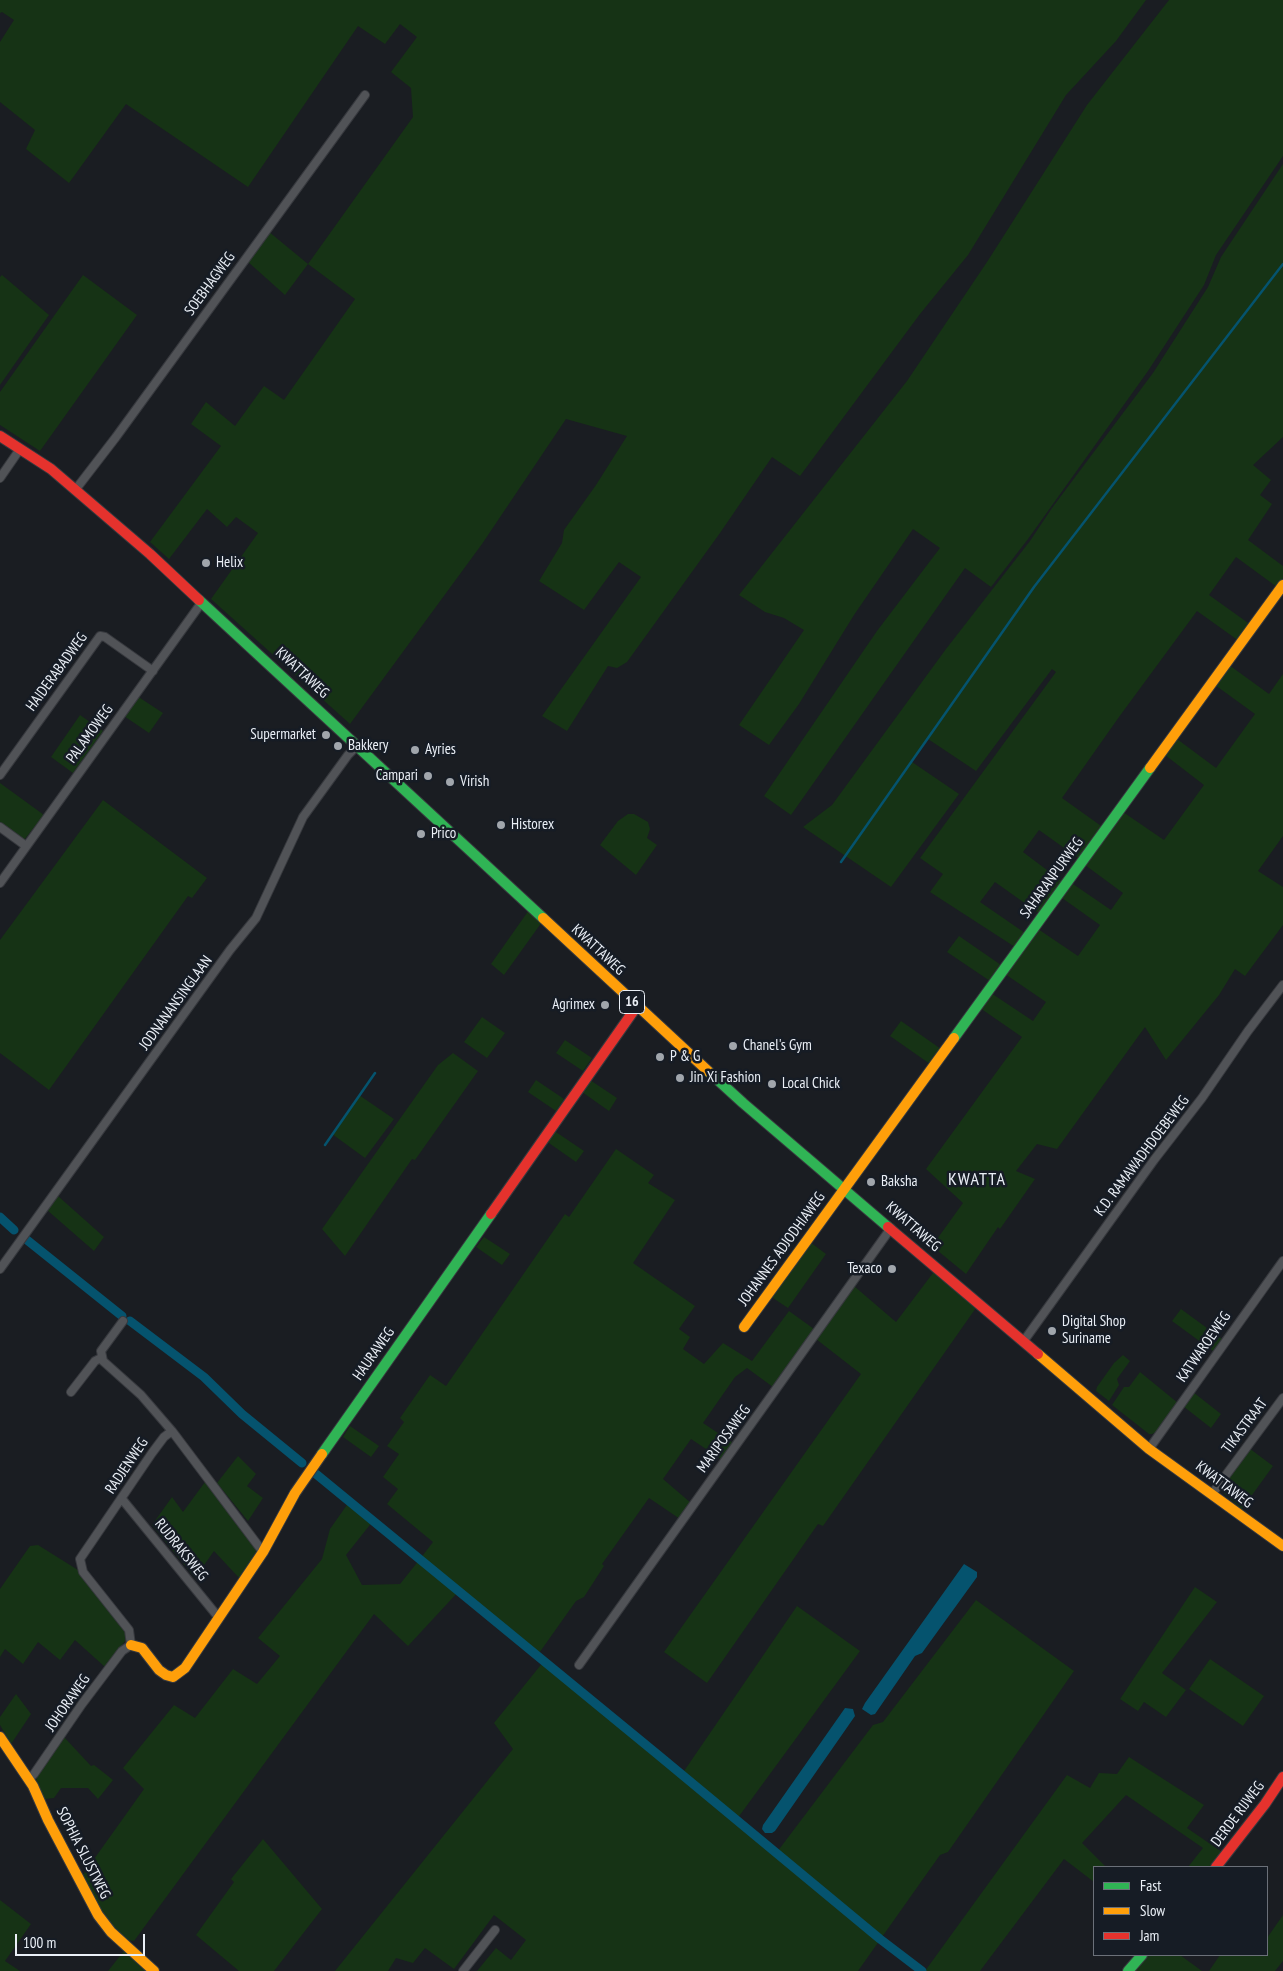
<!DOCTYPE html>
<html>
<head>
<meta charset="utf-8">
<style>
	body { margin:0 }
	#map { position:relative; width:1283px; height:1971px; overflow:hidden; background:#1a1d22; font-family:"PT Sans Narrow",sans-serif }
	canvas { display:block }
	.legend { position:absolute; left:1093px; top:1866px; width:175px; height:90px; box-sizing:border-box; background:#161c25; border:1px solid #6b7079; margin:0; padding:6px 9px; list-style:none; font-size:15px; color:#eaeff6 }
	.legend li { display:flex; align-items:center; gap:10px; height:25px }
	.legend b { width:25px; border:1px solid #6b7079 }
	.scale { position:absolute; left:15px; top:1934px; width:130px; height:22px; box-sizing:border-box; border:2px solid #eaeff6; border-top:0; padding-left:6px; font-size:15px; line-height:18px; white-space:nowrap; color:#eaeff6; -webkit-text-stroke:4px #161c25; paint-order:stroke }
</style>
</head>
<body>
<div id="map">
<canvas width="1283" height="1971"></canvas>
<ul class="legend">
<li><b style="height:6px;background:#30b455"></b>Fast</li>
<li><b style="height:6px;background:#ff9f0a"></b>Slow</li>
<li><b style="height:6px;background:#e5322d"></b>Jam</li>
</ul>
<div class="scale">100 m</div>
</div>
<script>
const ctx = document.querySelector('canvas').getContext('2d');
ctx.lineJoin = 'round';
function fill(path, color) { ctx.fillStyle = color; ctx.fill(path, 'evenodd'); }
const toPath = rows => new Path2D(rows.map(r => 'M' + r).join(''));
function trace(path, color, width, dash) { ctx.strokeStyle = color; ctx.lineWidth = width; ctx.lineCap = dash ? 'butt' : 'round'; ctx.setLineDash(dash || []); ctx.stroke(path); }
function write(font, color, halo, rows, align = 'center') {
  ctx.font = font + ' "PT Sans Narrow",sans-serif'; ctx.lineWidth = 5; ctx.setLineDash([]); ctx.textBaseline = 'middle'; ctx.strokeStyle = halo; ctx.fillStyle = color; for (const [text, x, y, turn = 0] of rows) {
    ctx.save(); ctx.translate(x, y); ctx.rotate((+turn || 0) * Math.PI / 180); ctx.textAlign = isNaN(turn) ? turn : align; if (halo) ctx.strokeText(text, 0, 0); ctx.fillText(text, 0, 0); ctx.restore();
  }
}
const green = toPath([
	[0,0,1146,0,1116,41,1066,95,968,255,920,314,800,476,772,457,720,533,627,662,617,668,608,666,567,731,542,716,641,577,619,562,584,610,539,581,562,543,564,530,596,485,627,436,566,419,482,544,350,724,211,599,258,533,236,517,227,527,207,509,169,559,150,542,221,446,191,424,206,402,235,426,264,386,284,400,355,299,308,264,285,295,247,261,268,231,308,264,413,117,411,88,391,72,417,37,400,24,385,44,358,26,248,187,126,104,69,183,26,149,35,130,0,102,0,42,14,20,2,12,0,13],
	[1169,0,1283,0,1283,156,1216,255,1204,285,1148,371,1028,539,991,587,965,568,791,815,764,796,877,631,940,548,913,529,854,615,799,704,769,745,739,725,804,630,784,618,765,612,739,595,907,381,987,262,1087,105],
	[1283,164,1283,437,1253,465,1271,480,1260,495,1272,504,1248,540,1283,566,1283,579,1277,587,1236,557,1209,595,1251,625,1239,641,1197,611,1119,717,1062,798,1104,828,1081,860,1039,830,1023,852,1063,882,1040,914,995,882,980,902,1025,933,1015,947,930,892,943,874,920,858,1056,672,1052,669,976,771,928,739,912,762,959,794,891,887,803,827,832,805,946,649,1030,541,1052,508,1153,373,1208,287,1221,257],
	[2,275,49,315,0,385,0,277],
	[83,275,137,315,40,451,0,425,0,392],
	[1229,665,1269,694,1283,674,1283,836,1258,871,1283,887,1283,925,1245,976,1235,969,1219,995,1166,1060,1145,1027,1057,1149,1037,1144,1016,1171,1035,1179,1000,1229,998,1227,966,1274,932,1246,963,1203,926,1169,1022,1037,980,1008,991,993,1033,1021,1046,1002,1005,974,1038,929,1078,956,1100,925,1062,898,1073,884,1111,910,1123,893,1085,865,1123,812,1164,840,1204,785,1165,755,1177,739,1216,768,1255,714,1215,685],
	[137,696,163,713,149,733,124,716],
	[80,715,103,731,73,773,51,757],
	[0,783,44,815,24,840,0,824],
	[103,800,207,878,192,898,188,896,49,1090,0,1053,0,940],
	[628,814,634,814,648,822,650,829,647,838,657,845,636,875,600,845,618,821],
	[529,910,542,922,504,975,491,964],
	[959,936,1001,965,990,981,947,952],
	[482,1017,505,1033,487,1058,464,1042],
	[901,1021,941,1049,930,1064,890,1036],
	[565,1040,592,1058,583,1071,556,1053],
	[453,1053,478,1071,415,1160,412,1159,345,1256,322,1229,438,1065],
	[536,1080,564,1099,556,1111,528,1092],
	[590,1080,617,1098,609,1111,582,1092],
	[359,1095,394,1119,365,1158,332,1134],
	[553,1130,584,1151,576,1162,546,1141],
	[616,1149,654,1175,648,1183,675,1200,633,1263,695,1306,679,1329,690,1337,683,1349,704,1364,723,1343,752,1361,789,1311,814,1329,773,1387,747,1368,735,1377,703,1423,733,1443,721,1459,691,1439,663,1479,691,1503,680,1519,649,1498,602,1564,604,1566,584,1597,576,1601,537,1656,459,1591,408,1646,374,1614,134,1941,126,1940,114,1930,101,1913,82,1876,144,1789,123,1768,174,1705,195,1718,233,1669,257,1684,280,1656,258,1638,322,1559,330,1529,349,1502,373,1521,346,1555,362,1585,400,1584,420,1559,433,1542,387,1504,398,1489,383,1477,399,1454,387,1446,404,1422,400,1418,430,1375,446,1386,565,1214,569,1217],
	[58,1196,104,1237,94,1251,47,1210],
	[484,1237,510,1254,502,1265,476,1247],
	[810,1242,826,1254,788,1308,770,1296],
	[936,1269,978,1305,823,1526,818,1524,707,1683,664,1652,861,1374,816,1339,854,1286,896,1322],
	[1181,1309,1222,1339,1213,1351,1172,1321],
	[1123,1355,1130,1361,1117,1379,1119,1385,1109,1401,1096,1391,1097,1387,1114,1363],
	[1140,1372,1178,1403,1158,1431,1152,1434,1149,1434,1112,1405,1124,1387,1129,1387],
	[1193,1392,1221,1414,1211,1428,1183,1406],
	[350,1426,379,1446,371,1457,343,1437],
	[1249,1448,1273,1466,1242,1509,1220,1490],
	[238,1456,256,1474,247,1486,263,1498,248,1521,217,1483],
	[205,1482,258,1549,259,1553,241,1580,214,1551,195,1578,152,1525,172,1497,183,1512],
	[38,1545,78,1570,127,1631,125,1641,105,1667,75,1640,60,1660,38,1642,23,1664,5,1649,0,1657,0,1589,30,1546],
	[1195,1587,1217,1602,1162,1673,1186,1690,1166,1717,1144,1702,1138,1711,1120,1699],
	[976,1600,1074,1671,948,1852,940,1855,858,1971,477,1971,496,1948,511,1960,526,1940,494,1915,454,1969,425,1948,413,1963,396,1958,388,1971,335,1971,513,1749,494,1723,544,1661,682,1774,797,1606,860,1651,737,1819,777,1852,873,1725,883,1722],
	[1210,1659,1264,1696,1243,1726,1189,1689],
	[16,1694,31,1714,11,1744,0,1725,0,1717],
	[64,1737,91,1766,94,1765,113,1780,98,1799,88,1788,61,1788,54,1798,44,1799,36,1782,37,1777],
	[1129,1757,1204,1805,1187,1828,1222,1852,1209,1867,1188,1867,1203,1848,1126,1795,1082,1843,1106,1867,1094,1867,1094,1882,1064,1859,980,1971,925,1971,1067,1775,1090,1788,1099,1773,1117,1774],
	[263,1839,322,1909,274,1971,239,1971,196,1935,234,1882,231,1879],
	[0,1900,31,1924,5,1961,20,1971,0,1971],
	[1283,1915,1283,1961,1275,1971,1209,1971,1220,1955,1267,1955,1267,1938],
	[124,1951,146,1971,108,1971],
	[1146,1955,1180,1955,1202,1971,1133,1971]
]);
const water = toPath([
	[964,1564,977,1572,977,1577,922,1653,915,1656,875,1714,871,1715,862,1709,865,1703],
	[845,1708,853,1709,855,1716,775,1831,772,1833,765,1833,762,1829,763,1825]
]);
const stream = toPath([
	[841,862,1034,587,1283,264],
	[325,1145,375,1073]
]);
const canal = toPath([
	[0,1217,14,1230],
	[27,1240,122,1316],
	[130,1321,204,1377,242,1414,302,1463],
	[316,1474,657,1754,880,1939,922,1971]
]);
const street = toPath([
	[0,478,20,449],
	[76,489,116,437,365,95],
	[0,775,100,636,105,637,153,671],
	[0,827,26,846],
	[0,883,202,602],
	[0,1269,230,950,256,918,303,817,348,755,358,745],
	[123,1321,101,1351,103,1361,141,1395,172,1431,263,1552],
	[1023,1342,1154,1160,1202,1098,1248,1031,1283,985],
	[71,1392,95,1361,101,1358],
	[1149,1449,1283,1261],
	[1212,1494,1283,1398],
	[122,1499,219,1618],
	[579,1665,891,1228],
	[29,1779,34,1774,82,1704,122,1651,131,1645,129,1630,83,1572,80,1559,152,1453,164,1437,172,1431],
	[463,1971,495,1930]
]);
const fast = toPath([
	[199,600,543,918],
	[954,1038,1150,768],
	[709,1072,743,1103,888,1227],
	[322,1454,491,1214],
	[1128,1971,1142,1955]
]);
const slow = toPath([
	[1150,768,1283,585],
	[543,918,709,1072],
	[744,1327,954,1038],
	[1038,1354,1149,1449,1283,1546],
	[131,1645,142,1648,159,1670,166,1675,173,1677,185,1668,263,1552,295,1493,322,1454],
	[0,1737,33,1786,48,1820,98,1915,111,1932,154,1971]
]);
const jam = toPath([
	[0,436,51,469,150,554,199,600],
	[491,1214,637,1006],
	[888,1227,1038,1354],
	[1216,1867,1265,1804,1283,1777]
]);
const markers = [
	[206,563,5,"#a1a6ac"],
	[326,735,5,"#a1a6ac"],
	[338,746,5,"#a1a6ac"],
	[415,750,5,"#a1a6ac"],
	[428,776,5,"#a1a6ac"],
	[450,782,5,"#a1a6ac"],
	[501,825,5,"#a1a6ac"],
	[421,834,5,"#a1a6ac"],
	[605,1005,5,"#a1a6ac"],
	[733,1046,5,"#a1a6ac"],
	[660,1057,5,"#a1a6ac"],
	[680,1078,5,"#a1a6ac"],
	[772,1084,5,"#a1a6ac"],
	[871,1182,5,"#a1a6ac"],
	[892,1269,5,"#a1a6ac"],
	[1052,1331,5,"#a1a6ac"]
];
const shields = [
	[632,1002,25]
];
const shieldNames = [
	["16",632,1002]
];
const streetNames = [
	["SOEBHAGWEG",210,284,-54],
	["HAIDERABADWEG",57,672,-54],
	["KWATTAWEG",302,673,43],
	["PALAMOWEG",90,734,-54],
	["SAHARANPURWEG",1052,878,-54],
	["KWATTAWEG",598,950,43],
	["JODNANANSINGLAAN",176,1003,-54],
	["K.D. RAMAWADHDOEBEWEG",1142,1156,-53],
	["KWATTAWEG",913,1227,41],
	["JOHANNES ADJODHIAWEG",782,1249,-54],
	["KATWAROEWEG",1204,1347,-55],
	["HAURAWEG",374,1354,-55],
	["TIKASTRAAT",1245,1426,-53],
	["MARIPOSAWEG",724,1439,-54],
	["RADJENWEG",127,1466,-56],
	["KWATTAWEG",1224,1485,37],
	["RUDRAKSWEG",181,1550,51],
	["JOHORAWEG",68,1703,-55],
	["DERDE RIJWEG",1238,1814,-53],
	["SOPHIA SLUSTWEG",83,1853,63]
];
const poiNames = [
	["Helix",216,563],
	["Supermarket",316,735,"right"],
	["Bakkery",348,746],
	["Ayries",425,750],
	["Campari",418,776,"right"],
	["Virish",460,782],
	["Historex",511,825],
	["Prico",431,834],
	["Agrimex",595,1005,"right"],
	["Chanel's Gym",743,1046],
	["P & G",670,1057],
	["Jin Xi Fashion",690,1078],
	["Local Chick",782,1084],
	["Baksha",881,1182],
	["Texaco",882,1269,"right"],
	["Digital Shop",1062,1322],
	["Suriname",1062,1339]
];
const quarterNames = [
	["KWATTA",977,1180]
];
fill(green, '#163315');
fill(water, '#05536e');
trace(stream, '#05536e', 2.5);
trace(canal, '#05536e', 9);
trace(street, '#37393e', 10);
trace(fast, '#37393e', 12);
trace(slow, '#37393e', 12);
trace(jam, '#37393e', 12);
trace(street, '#515357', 8);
trace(fast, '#30b455', 10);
trace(slow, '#ff9f0a', 10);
trace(jam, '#e5322d', 10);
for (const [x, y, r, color] of markers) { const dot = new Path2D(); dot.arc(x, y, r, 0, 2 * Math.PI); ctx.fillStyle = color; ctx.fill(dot); trace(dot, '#161c25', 2); }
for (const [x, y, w] of shields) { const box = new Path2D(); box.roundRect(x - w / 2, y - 11.5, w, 23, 4); ctx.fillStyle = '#161c25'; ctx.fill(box); trace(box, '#eaeff6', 1); }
write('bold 14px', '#eaeff6', null, shieldNames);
write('15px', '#eaeff6', '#161c25', streetNames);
write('15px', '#eaeff6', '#161c25', poiNames, 'left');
ctx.letterSpacing = '1px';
write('18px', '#eaeff6', '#161c25', quarterNames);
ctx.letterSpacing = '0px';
</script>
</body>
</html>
